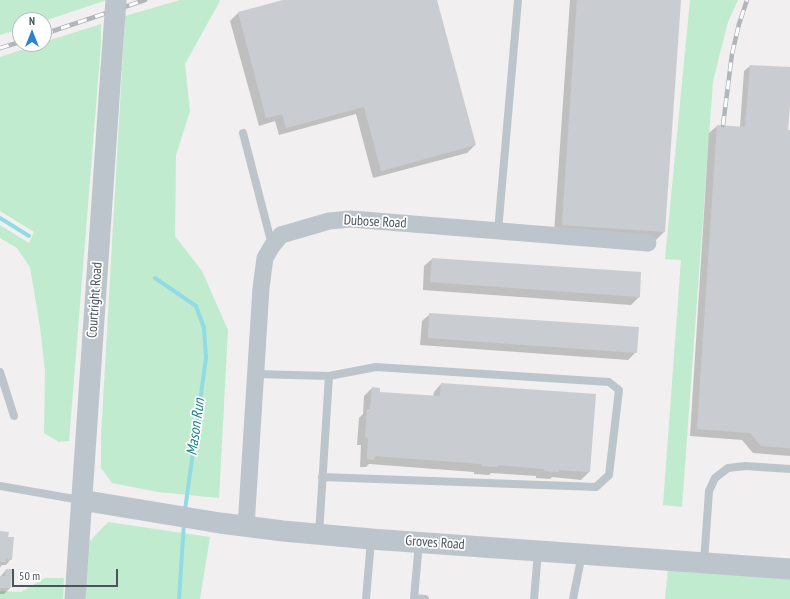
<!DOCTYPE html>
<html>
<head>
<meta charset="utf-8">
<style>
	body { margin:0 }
	#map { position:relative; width:790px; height:599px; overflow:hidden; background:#f1efef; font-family:"PT Sans Narrow",sans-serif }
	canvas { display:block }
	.north { position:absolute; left:12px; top:12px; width:40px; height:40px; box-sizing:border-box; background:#fff; border:1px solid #b6bbbd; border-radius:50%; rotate:0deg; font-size:11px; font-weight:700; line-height:16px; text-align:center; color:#49545b }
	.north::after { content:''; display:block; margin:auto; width:14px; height:18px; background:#2982d2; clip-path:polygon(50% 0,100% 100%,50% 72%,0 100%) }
	.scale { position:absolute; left:12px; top:569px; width:106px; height:18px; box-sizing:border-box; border:2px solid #49545b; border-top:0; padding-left:5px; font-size:12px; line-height:14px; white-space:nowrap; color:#49545b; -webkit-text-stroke:3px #fff; paint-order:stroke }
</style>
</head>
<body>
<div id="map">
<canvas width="790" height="599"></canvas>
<div class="north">N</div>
<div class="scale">50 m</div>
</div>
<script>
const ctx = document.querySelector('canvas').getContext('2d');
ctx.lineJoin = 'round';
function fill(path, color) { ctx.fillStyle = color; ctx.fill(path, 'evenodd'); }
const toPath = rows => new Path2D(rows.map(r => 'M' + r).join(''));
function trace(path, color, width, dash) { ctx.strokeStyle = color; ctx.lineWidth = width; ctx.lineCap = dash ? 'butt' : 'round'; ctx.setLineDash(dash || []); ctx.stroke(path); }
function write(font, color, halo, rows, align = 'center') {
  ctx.font = font + ' "PT Sans Narrow",sans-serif'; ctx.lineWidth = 3.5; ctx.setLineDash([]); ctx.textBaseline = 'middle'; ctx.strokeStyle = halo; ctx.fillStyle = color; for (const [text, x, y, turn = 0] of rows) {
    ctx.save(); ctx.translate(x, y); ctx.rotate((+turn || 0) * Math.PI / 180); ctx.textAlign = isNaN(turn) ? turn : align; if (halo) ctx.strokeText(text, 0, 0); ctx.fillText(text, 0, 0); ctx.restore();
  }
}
const green = toPath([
	[0,0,107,0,44,21,20,20,20,29,0,35],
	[180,0,219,0,220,1,185,64,190,111,176,155,175,236,202,271,228,330,219,498,158,492,112,483,101,468,101,436,125,16],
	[690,0,738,0,728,22,713,81,682,507,663,505,681,260,665,259],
	[101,24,101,44,69,441,59,442,44,433,45,371,40,327,30,267,17,248,0,238,0,225,29,243,34,232,0,211,0,57,39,44,44,44,44,42],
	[108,522,210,537,200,599,84,599,89,542],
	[668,569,790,578,790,599,665,599],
	[45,578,64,578,63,599,0,599,0,591,21,592]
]);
const shadow = toPath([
	[286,0,436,0,475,145,467,153,373,178,356,114,279,135,275,121,259,126,230,21,238,13],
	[570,0,680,0,664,232,656,240,554,233],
	[750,66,790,68,787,130,790,131,790,456,753,453,742,440,690,436,709,133,717,126,740,127,744,71],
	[432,259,640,273,639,297,631,305,423,290,424,266],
	[430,314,636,352,628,360,420,345,422,321],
	[441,384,595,395,589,472,581,480,552,477,550,479,536,478,536,476,491,473,489,475,474,474,474,472,369,464,366,467,360,467,361,445,357,445,359,418,363,414,364,396,372,388,379,393,433,397,434,392],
	[0,532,7,538,11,559,6,565,2,565,0,567],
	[6,570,11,570,10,588,4,594,0,594,0,577]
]);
const stream = toPath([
	[0,218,29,236],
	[155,278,196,306,204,328,206,358,185,510],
	[179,599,184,523]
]);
const building = toPath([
	[283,0,437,0,476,145,381,171,364,107,286,128,282,114,266,118,238,12],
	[577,0,681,0,665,232,562,225],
	[750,65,790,67,790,105,788,130,790,130,790,448,761,446,750,433,697,429,717,125,745,127],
	[432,258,641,272,640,297,430,282],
	[429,313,639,327,637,353,428,338],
	[441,383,596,394,590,472,559,470,559,472,544,471,544,469,498,465,497,467,482,466,482,464,375,456,374,460,367,459,368,438,365,437,367,409,370,409,372,387,380,388,380,392,440,396],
	[0,531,9,532,8,537,14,537,12,560,6,559,6,562,0,562],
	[6,569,12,569,11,588,0,588,0,576,5,576]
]);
const service = toPath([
	[243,133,272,245],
	[498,231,518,0],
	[0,372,14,416],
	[256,374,329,376,319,534],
	[322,477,596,487,609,475,619,390,609,382,376,367,329,376],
	[0,486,80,500],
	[419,543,414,598,425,599],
	[704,562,709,491,715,478,728,468,745,466,790,469],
	[366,599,371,540],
	[534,599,538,552],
	[573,599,582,554]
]);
const minor = toPath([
	[246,527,261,288,265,258,272,246,281,235,329,221,351,219,648,243]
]);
const tertiary = toPath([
	[81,500,220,523,283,531,371,539,790,569],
	[75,599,111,69]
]);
const rail = toPath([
	[44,34,145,0],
	[0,48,20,42],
	[723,125,732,54,739,24,747,0]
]);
const tertiaryBridge = toPath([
	[111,69,116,0]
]);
const streetNames = [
	["Dubose Road",375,222,3],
	["Courtright Road",95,300,-86],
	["Groves Road",435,543,4]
];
const waterNames = [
	["Mason Run",196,427,-82]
];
fill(green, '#c1ebce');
fill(shadow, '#0003');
trace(stream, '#92dbe4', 4);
fill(building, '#c9cdd1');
trace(service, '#bcc5cb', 8);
trace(minor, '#bcc5cb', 17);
trace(tertiary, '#bcc5cb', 21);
trace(rail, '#b2b5b9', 4.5);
trace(rail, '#fff', 3, [9]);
trace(tertiaryBridge, '#bcc5cb', 21);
write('14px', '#49545b', '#fff', streetNames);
write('italic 15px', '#188290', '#fff', waterNames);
</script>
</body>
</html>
